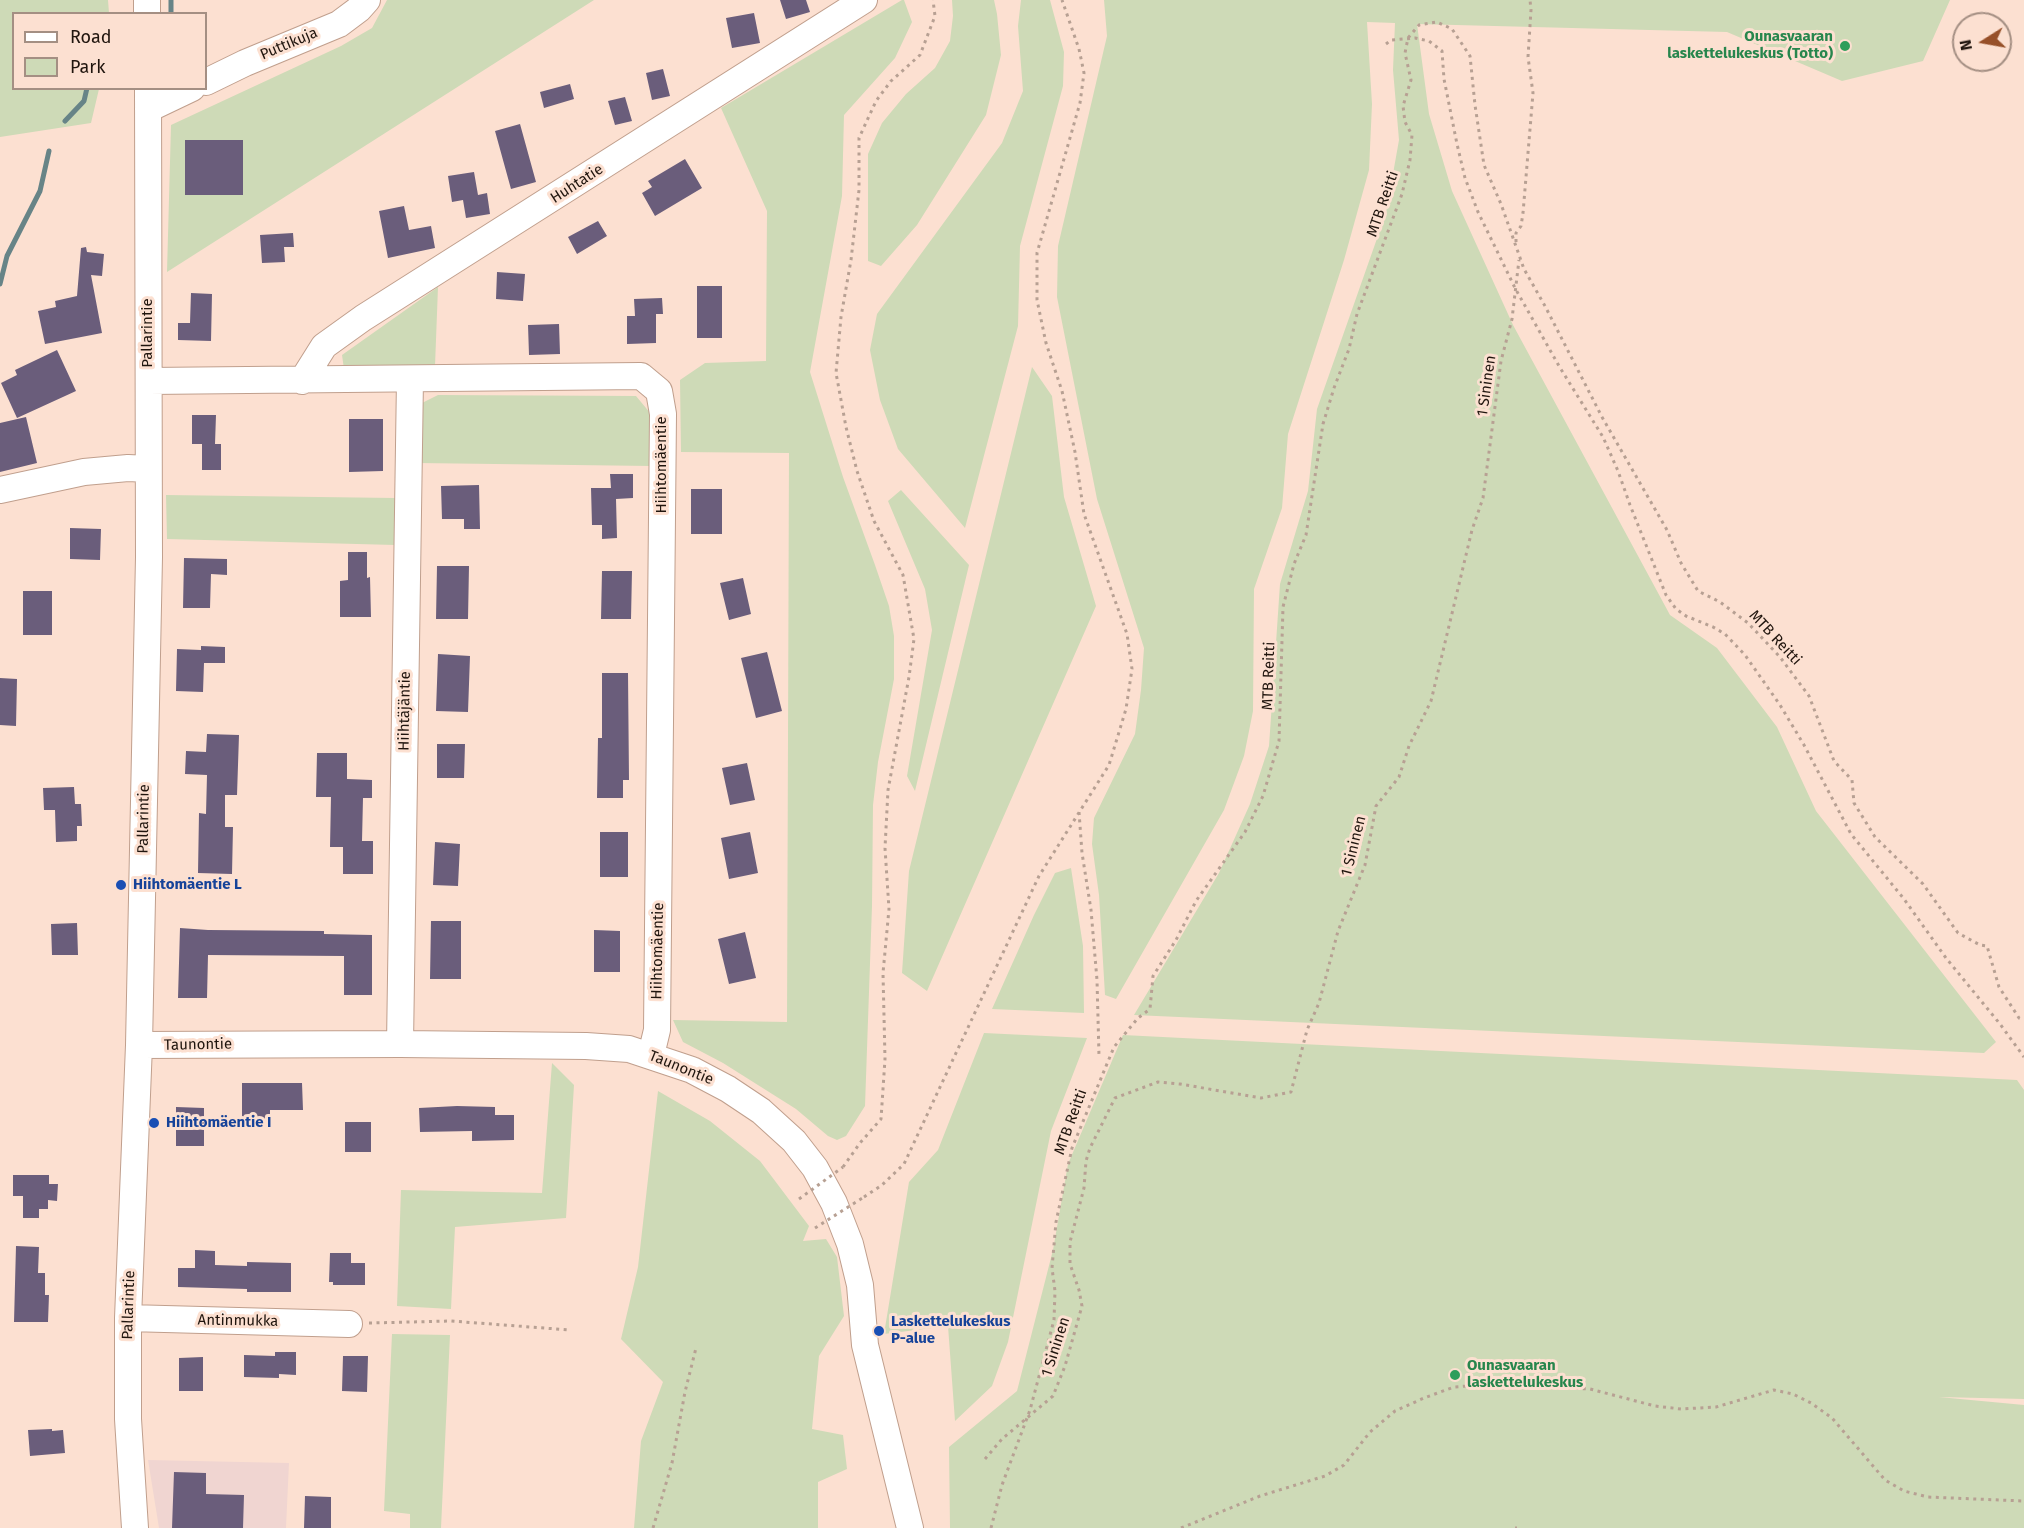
<!DOCTYPE html>
<html>
<head>
<meta charset="utf-8">
<style>
	body { margin:0 }
	#map { position:relative; width:2024px; height:1528px; overflow:hidden; background:#fce0d1; font-family:"Fira Sans",sans-serif }
	canvas { display:block }
	.legend { position:absolute; left:12px; top:12px; width:195px; height:78px; box-sizing:border-box; background:#fce0d1; border:2px solid #a48f83; margin:0; padding:8px 10px; list-style:none; font-size:18px; color:#20150e }
	.legend li { display:flex; align-items:center; gap:12px; height:30px }
	.legend b { width:30px; border:2px solid #a48f83 }
	.north { position:absolute; left:1952px; top:12px; width:60px; height:60px; box-sizing:border-box; background:#fce0d1; border:2px solid #a48f83; border-radius:50%; rotate:259deg; font-size:16px; font-weight:700; line-height:24px; text-align:center; color:#20150e }
	.north::after { content:''; display:block; margin:auto; width:21px; height:27px; background:#975029; clip-path:polygon(50% 0,100% 100%,50% 72%,0 100%) }
</style>
</head>
<body>
<div id="map">
<canvas width="2024" height="1528"></canvas>
<ul class="legend">
<li><b style="height:8px;background:#fff"></b>Road</li>
<li><b style="height:16px;background:#cedab7"></b>Park</li>
</ul>
<div class="north">N</div>
</div>
<script>
const ctx = document.querySelector('canvas').getContext('2d');
ctx.lineJoin = 'round';
function fill(path, color) { ctx.fillStyle = color; ctx.fill(path, 'evenodd'); }
const toPath = rows => new Path2D(rows.map(r => 'M' + r).join(''));
function trace(path, color, width, dash) { ctx.strokeStyle = color; ctx.lineWidth = width; ctx.lineCap = dash ? 'butt' : 'round'; ctx.setLineDash(dash || []); ctx.stroke(path); }
function write(font, color, halo, rows, align = 'center') {
  ctx.font = font + ' "Fira Sans",sans-serif'; ctx.lineWidth = 6; ctx.setLineDash([]); ctx.textBaseline = 'middle'; ctx.strokeStyle = halo; ctx.fillStyle = color; for (const [text, x, y, turn = 0] of rows) {
    ctx.save(); ctx.translate(x, y); ctx.rotate((+turn || 0) * Math.PI / 180); ctx.textAlign = isNaN(turn) ? turn : align; if (halo) ctx.strokeText(text, 0, 0); ctx.fillText(text, 0, 0); ctx.restore();
  }
}
const commercial = toPath([
	[148,1460,289,1463,286,1528,159,1528]
]);
const green = toPath([
	[0,0,108,0,109,13,14,14,14,88,99,89,91,123,0,137],
	[387,0,594,0,167,272,171,125,341,46,372,28],
	[902,0,904,0,912,22,895,58,844,115,842,196,810,372,843,477,875,565,889,606,894,636,894,679,878,762,873,805,872,906,865,1106,846,1136,837,1140,828,1136,796,1109,723,1063,683,1042,673,1020,787,1022,789,453,681,452,680,380,705,363,766,361,767,211,721,108],
	[952,0,994,0,997,14,1001,55,986,115,917,225,881,266,868,261,868,154,882,123,906,94,935,68,950,41,953,16],
	[1021,0,1050,0,1064,52,1063,86,1020,246,1018,326,965,528,898,449,880,400,870,350,877,314,1002,143,1023,91,1018,26],
	[1104,0,1950,0,1923,61,1842,81,1727,32,1417,24,1429,114,1452,191,1513,325,1670,615,1717,648,1777,727,1816,811,1996,1042,1984,1053,1134,1015,1219,873,1250,804,1269,746,1280,584,1308,491,1317,409,1386,213,1399,140,1393,70,1395,23,1367,22,1372,104,1369,170,1344,260,1288,434,1282,508,1254,589,1253,711,1244,756,1224,810,1116,999,1105,995,1099,895,1092,844,1094,818,1135,734,1141,690,1144,648,1097,499,1057,297,1058,246,1107,36],
	[438,287,435,366,344,369,342,355],
	[1032,367,1052,396,1064,497,1096,606,927,991,902,973,909,871],
	[438,395,636,396,651,414,652,466,417,463,420,404],
	[901,490,969,565,915,791,907,776,932,630,925,589,888,501],
	[166,495,395,498,395,545,167,539],
	[1071,868,1083,946,1084,1013,992,1009,1034,915,1055,873],
	[984,1033,1087,1038,1051,1131,1008,1342,992,1386,955,1421,948,1326,884,1334,909,1182,938,1150],
	[1123,1035,2017,1080,2024,1090,2024,1399,1939,1397,2024,1405,2024,1528,950,1528,949,1447,1017,1391,1053,1250,1068,1164],
	[552,1063,574,1085,566,1218,455,1227,451,1309,397,1306,401,1190,542,1193],
	[658,1091,710,1121,760,1161,809,1226,803,1241,826,1239,837,1257,844,1316,819,1356,812,1429,843,1435,847,1469,818,1482,818,1528,634,1528,641,1441,663,1382,621,1339,638,1267],
	[392,1334,450,1335,441,1528,410,1528,410,1514,384,1511]
]);
const stream = toPath([
	[171,14,171,0],
	[65,121,84,101,87,88],
	[0,284,7,256,40,191,49,151]
]);
const building = toPath([
	[780,0,806,0,810,12,786,19],
	[754,13,760,43,732,48,726,18],
	[663,69,670,96,652,100,646,73],
	[570,84,574,99,544,108,540,92],
	[625,97,632,121,615,125,608,101],
	[520,124,536,182,511,189,495,131],
	[185,140,243,140,243,195,185,195],
	[685,159,702,188,655,216,642,193,652,187,648,181],
	[474,172,478,195,487,193,490,214,466,218,463,200,452,202,448,176],
	[404,206,409,230,431,226,435,248,388,258,379,211],
	[598,221,607,236,577,254,568,237],
	[293,233,294,247,284,247,285,262,262,263,260,235],
	[86,247,87,252,104,254,102,276,91,275,102,333,45,344,38,311,56,307,55,301,77,296,81,248],
	[497,272,525,274,523,301,496,299],
	[697,286,722,286,722,338,697,338],
	[191,293,212,294,211,341,178,340,178,323,190,323],
	[662,298,663,314,656,314,656,343,627,344,627,316,635,316,634,299],
	[559,324,560,354,529,355,528,325],
	[57,350,76,391,17,418,1,383,17,375,15,370],
	[192,415,216,415,215,444,221,444,221,470,202,470,202,444,192,444],
	[26,417,37,463,0,472,0,423],
	[349,419,383,419,383,471,349,472],
	[610,474,633,474,633,498,616,499,617,538,602,539,602,525,592,525,591,488,611,488],
	[479,485,480,529,464,529,464,519,442,519,441,486],
	[691,489,722,489,722,534,691,534],
	[70,528,101,529,100,560,70,559],
	[348,552,367,552,367,578,370,577,371,617,340,617,340,581,348,580],
	[184,558,227,559,227,575,211,574,210,608,183,608],
	[437,566,469,566,468,619,436,619],
	[602,571,632,571,631,619,601,619],
	[743,578,751,614,729,620,720,583],
	[23,591,52,591,52,635,23,635],
	[201,646,225,647,225,663,204,663,203,692,176,691,177,649,201,650],
	[767,652,782,711,756,718,741,658],
	[438,654,470,656,468,712,436,711],
	[602,673,628,673,629,780,623,780,623,798,597,798,598,738,602,738],
	[0,678,17,679,16,726,0,725],
	[207,734,239,735,237,795,225,795,225,827,233,827,232,874,198,873,199,813,206,814,207,775,185,774,186,751,206,752],
	[437,744,465,744,464,778,437,778],
	[317,753,347,753,347,779,372,780,372,798,363,798,362,841,373,841,373,874,343,874,343,847,330,847,331,797,316,797],
	[747,763,755,800,730,805,722,768],
	[74,787,75,804,81,804,82,826,77,826,77,841,56,842,55,810,44,810,43,788],
	[600,832,628,832,628,877,600,877],
	[750,832,758,873,729,879,721,838],
	[435,842,460,844,458,886,433,885],
	[431,921,461,921,461,979,430,979],
	[77,923,78,955,52,955,51,924],
	[180,928,208,930,324,931,324,934,372,935,372,995,344,995,344,956,208,955,207,998,178,998],
	[594,930,620,931,620,972,594,972],
	[745,932,756,978,729,984,718,939],
	[242,1083,302,1083,303,1110,270,1110,270,1122,242,1122],
	[457,1106,495,1107,495,1115,514,1115,514,1140,472,1141,472,1131,420,1132,419,1108],
	[176,1107,204,1108,204,1146,176,1146],
	[345,1122,371,1122,371,1152,345,1152],
	[13,1175,49,1175,49,1184,58,1184,57,1201,48,1200,48,1209,39,1209,39,1218,23,1218,23,1196,13,1196],
	[16,1246,39,1247,38,1273,45,1273,45,1295,49,1295,48,1322,14,1322],
	[195,1250,215,1251,215,1265,247,1266,247,1262,291,1263,291,1292,247,1292,247,1289,178,1287,178,1268,195,1268],
	[330,1253,351,1253,351,1263,365,1263,365,1285,333,1285,333,1282,329,1282],
	[275,1352,296,1352,296,1375,279,1374,279,1378,244,1377,244,1355,275,1356],
	[343,1356,368,1356,367,1392,342,1391],
	[203,1357,203,1391,179,1391,179,1358],
	[52,1429,52,1431,63,1430,65,1453,30,1456,28,1430],
	[174,1472,206,1473,206,1494,244,1495,243,1528,172,1528],
	[305,1496,331,1497,331,1528,304,1528]
]);
const path = toPath([
	[1386,44,1391,40,1415,38,1429,41,1442,51,1444,79,1457,144,1465,178,1478,212,1515,288,1559,366,1603,437,1618,471,1630,505,1666,595,1676,609,1686,616,1713,627,1725,634,1745,655,1780,705,1804,745,1851,834,1904,899,1946,958,2000,1024,2024,1057],
	[1516,242,1516,233,1521,226,1523,213,1533,93,1528,57,1531,10,1530,0],
	[1079,812,1082,853,1091,910,1097,980,1099,1056],
	[843,1167,860,1143,881,1119,885,1059,883,973,889,909,885,848,888,790,909,677,914,639,903,575,874,521,857,471,846,427,836,373,841,317,851,260,859,190,859,138,876,101,891,81,920,55,935,16,933,0],
	[864,1197,882,1185,904,1164,1039,876,1109,765,1126,709,1132,669,1127,634,1084,514,1075,452,1062,391,1046,343,1037,300,1037,253,1080,103,1084,73,1079,49,1062,0],
	[369,1323,451,1321,570,1330],
	[985,1459,1002,1439,1053,1396,1065,1366,1082,1306,1079,1290,1070,1264,1070,1242,1084,1188,1086,1161,1090,1148,1115,1098,1158,1082,1180,1084,1261,1098,1291,1092,1307,1030,1319,1003,1338,931,1365,865,1376,806,1399,777,1409,746,1431,701,1472,530,1483,498,1501,361,1512,319,1519,260],
	[653,1528,672,1463,685,1392,696,1348],
	[991,1528,1002,1485,1030,1410,1054,1320,1055,1291,1052,1268,1056,1222,1072,1148,1114,1047,1138,1018,1150,1009,1153,976,1176,940,1196,901,1245,832,1263,796,1279,741,1283,607,1294,564,1306,535,1323,424,1334,388,1349,349,1357,314,1402,194,1410,160,1412,135,1405,122,1403,106,1411,80,1405,53,1408,38,1419,25,1437,22,1452,29,1470,56,1475,105,1484,165,1501,204,1524,269,1545,306,1602,417,1667,530,1681,563,1698,591,1720,602,1748,623,1780,657,1809,696,1834,761,1852,780,1854,803,1875,837,1923,884,1958,933,1980,945,1987,946,1999,987,2019,1018,2024,1020],
	[1181,1528,1260,1496,1325,1476,1344,1465,1370,1432,1395,1411,1424,1398,1454,1387,1482,1385,1590,1389,1655,1406,1681,1409,1716,1407,1774,1390,1793,1394,1811,1403,1832,1418,1885,1480,1904,1491,1928,1497,2024,1501],
	[1515,1528,1517,1528]
]);
const minor = toPath([
	[147,0,147,14],
	[206,82,245,63,339,24,359,9,367,0],
	[148,109,192,88],
	[149,381,641,376,659,391,663,414,657,1030,651,1055],
	[302,381,324,346,363,318,864,0],
	[0,490,84,472,128,468,148,469],
	[400,1044,410,379],
	[139,1045,400,1044,586,1046,629,1049,692,1070,728,1089,761,1111,794,1141,815,1168,834,1203,850,1244,860,1285,865,1345,910,1528],
	[128,1318,349,1324],
	[135,1528,128,1419,128,1318,139,1045,149,557,148,88]
]);
const pathBridge = toPath([
	[799,1199,843,1167],
	[815,1228,864,1197]
]);
const markers = [
	[1845,46,6,"#2e9e5b"],
	[121,885,6,"#1a4fb4"],
	[154,1123,6,"#1a4fb4"],
	[879,1331,6,"#1a4fb4"],
	[1455,1375,6,"#2e9e5b"]
];
const leisureNames = [
	["Ounasvaaran",1833,37],
	["laskettelukeskus (Totto)",1833,54],
	["Ounasvaaran",1467,1366,"left"],
	["laskettelukeskus",1467,1383,"left"]
];
const streetNames = [
	["Puttikuja",289,44,-23],
	["Huhtatie",577,184,-33],
	["MTB Reitti",1383,204,-71],
	["Pallarintie",148,333,-90],
	["1 Sininen",1487,386,-82],
	["Hiihtomäentie",662,465,-90],
	["MTB Reitti",1775,638,47],
	["MTB Reitti",1269,676,-88],
	["Hiihtäjäntie",405,711,-89],
	["Pallarintie",144,819,-89],
	["1 Sininen",1354,846,-76],
	["Hiihtomäentie",658,951,-89],
	["Taunontie",198,1045,-1],
	["Taunontie",681,1068,22],
	["MTB Reitti",1071,1122,-70],
	["Pallarintie",129,1305,-88],
	["Antinmukka",238,1321,1],
	["1 Sininen",1056,1347,-72]
];
const transitNames = [
	["Hiihtomäentie L",133,885],
	["Hiihtomäentie I",166,1123],
	["Laskettelukeskus",891,1322],
	["P-alue",891,1339]
];
fill(commercial, '#f0d5d1');
fill(green, '#cedab7');
trace(stream, '#678487', 5);
fill(building, '#6a5d7b');
trace(minor, '#c09f8d', 28);
trace(path, '#b7a093', 3, [3, 4.5]);
trace(minor, '#fff', 26);
trace(pathBridge, '#b7a093', 3, [3, 4.5]);
for (const [x, y, r, color] of markers) { const dot = new Path2D(); dot.arc(x, y, r, 0, 2 * Math.PI); ctx.fillStyle = color; ctx.fill(dot); trace(dot, '#fce0d1', 2); }
write('bold 15px', '#27864d', '#fce0d1', leisureNames, 'right');
write('15px', '#20150e', '#fce0d1', streetNames);
write('bold 15px', '#164399', '#fce0d1', transitNames, 'left');
</script>
</body>
</html>
